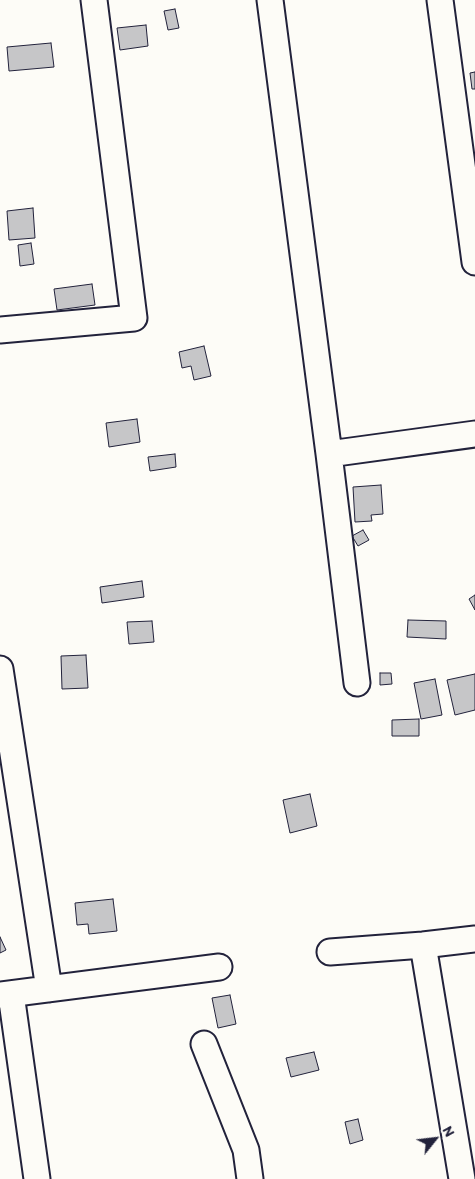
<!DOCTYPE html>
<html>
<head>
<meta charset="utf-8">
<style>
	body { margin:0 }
	#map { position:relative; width:475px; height:1179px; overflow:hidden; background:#fdfcf7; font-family:Itim,sans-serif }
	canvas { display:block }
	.north { position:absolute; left:410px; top:1114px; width:50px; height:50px; -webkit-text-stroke:4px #fdfcf7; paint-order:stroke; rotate:61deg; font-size:14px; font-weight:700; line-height:20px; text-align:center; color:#22223b }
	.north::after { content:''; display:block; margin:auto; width:18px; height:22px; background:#22223b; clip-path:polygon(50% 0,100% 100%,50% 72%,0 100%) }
</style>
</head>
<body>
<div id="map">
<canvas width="475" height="1179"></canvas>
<div class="north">N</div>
</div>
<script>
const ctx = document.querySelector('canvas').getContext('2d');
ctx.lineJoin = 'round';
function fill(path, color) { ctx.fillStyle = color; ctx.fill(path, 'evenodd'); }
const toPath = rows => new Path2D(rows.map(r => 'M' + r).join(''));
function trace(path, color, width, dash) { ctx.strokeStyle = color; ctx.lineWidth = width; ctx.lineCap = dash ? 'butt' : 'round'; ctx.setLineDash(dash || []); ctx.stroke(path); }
const building = toPath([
	[175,9,179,28,168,30,164,11,175,9],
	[146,25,148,46,120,50,117,28,146,25],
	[51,43,54,67,9,71,7,47,51,43],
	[475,72,475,89,472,89,470,73,475,72],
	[33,208,35,238,9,240,7,211,33,208],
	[31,243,34,264,20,266,18,245,31,243],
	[92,284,95,305,57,310,54,289,92,284],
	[204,346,211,376,194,380,191,366,182,368,179,352,204,346],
	[137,419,140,442,109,447,106,423,137,419],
	[175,454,176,467,150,471,148,457,175,454],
	[381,485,383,514,371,515,372,521,355,522,353,487,381,485],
	[363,530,369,540,358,546,352,536,363,530],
	[142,581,144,597,102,603,100,587,142,581],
	[475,595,475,610,469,599,475,595],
	[408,620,446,621,446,639,407,637,408,620],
	[152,621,154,642,129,644,127,622,152,621],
	[86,655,88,688,62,689,61,656,86,655],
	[380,673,391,673,392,684,380,685,380,673],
	[475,674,475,710,455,715,447,680,475,674],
	[435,679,442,715,421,719,414,683,435,679],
	[419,719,419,736,392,736,392,720,419,719],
	[310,794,317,826,290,833,283,800,310,794],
	[113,899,117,931,89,934,88,924,77,925,75,903,113,899],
	[0,937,6,950,0,953,0,937],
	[230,995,236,1024,218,1028,212,998,230,995],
	[314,1052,319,1070,291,1077,286,1058,314,1052],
	[358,1119,363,1140,350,1144,345,1122,358,1119]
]);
const minor = toPath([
	[270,0,329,454,357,683],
	[440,0,475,262],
	[0,330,134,318,94,0],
	[329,454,475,434],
	[0,669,49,989],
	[423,945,462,1179],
	[330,952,423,945,475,939],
	[11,994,37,1179],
	[0,995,219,967],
	[204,1044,246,1150,250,1179]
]);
fill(building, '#c6c6c8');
trace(building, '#22223b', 1);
trace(minor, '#22223b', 29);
trace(minor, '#fdfcf7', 25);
</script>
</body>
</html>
